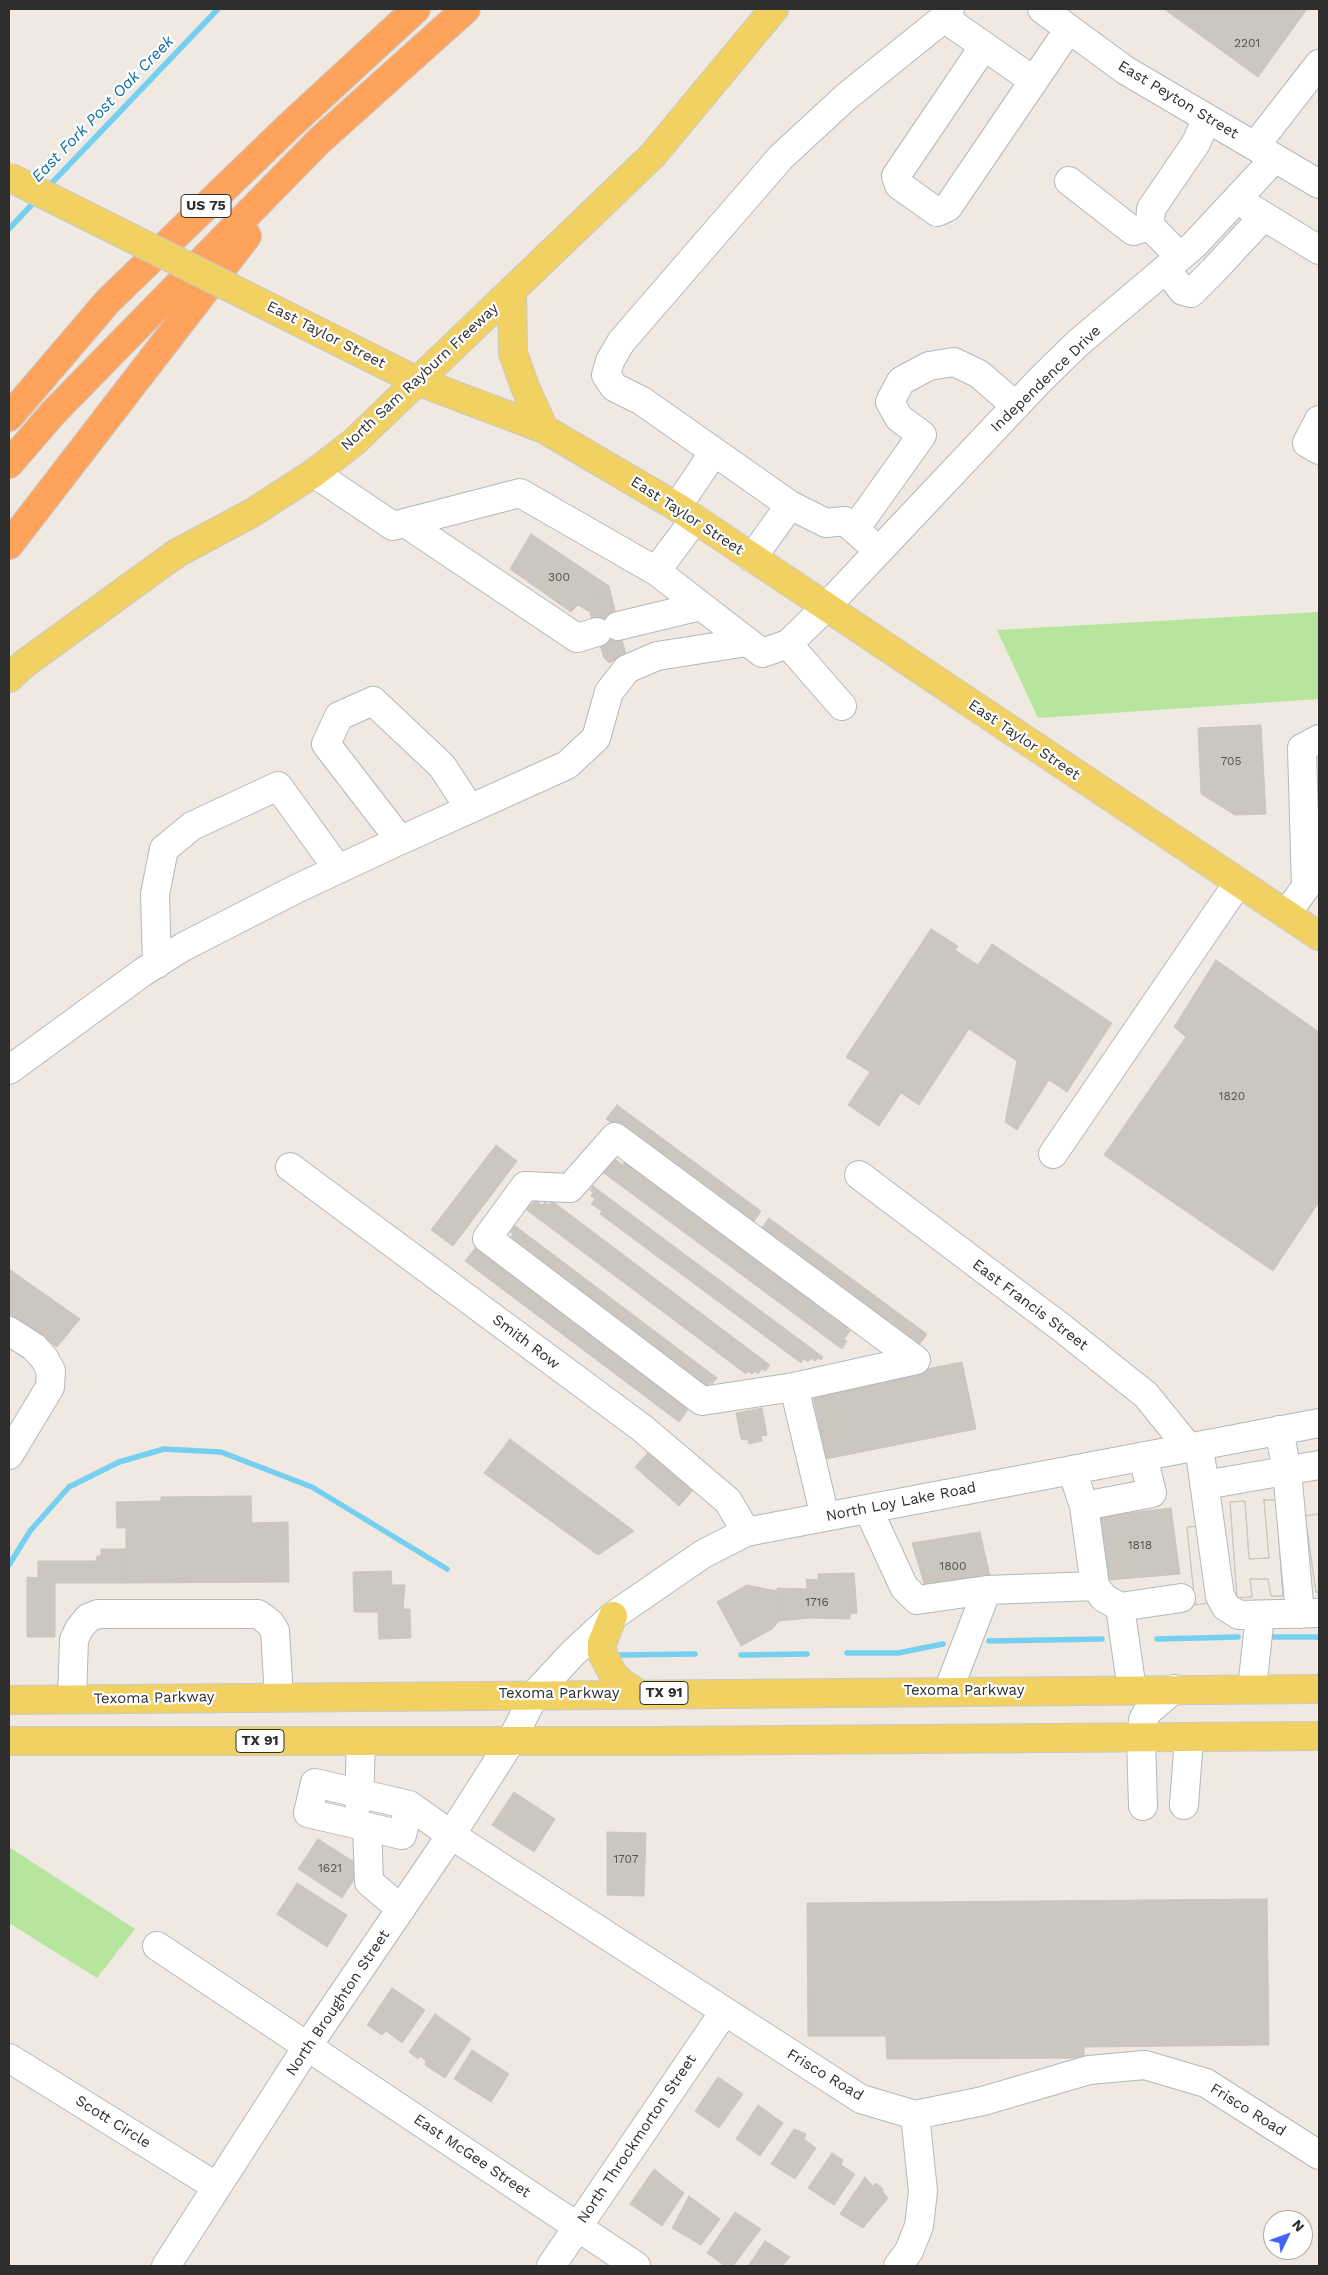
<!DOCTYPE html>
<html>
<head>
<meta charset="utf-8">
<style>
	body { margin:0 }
	#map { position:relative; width:1328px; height:2275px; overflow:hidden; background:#efe9e1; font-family:"Work Sans",sans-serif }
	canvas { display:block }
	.frame { position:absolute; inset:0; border:10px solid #2e2e2e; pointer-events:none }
	.north { position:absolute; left:1263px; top:2210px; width:50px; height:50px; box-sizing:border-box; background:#fff; border:1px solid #ababab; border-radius:50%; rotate:48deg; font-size:14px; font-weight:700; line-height:20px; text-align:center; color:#2e2e2e }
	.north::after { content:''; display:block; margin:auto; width:18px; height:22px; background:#4264fb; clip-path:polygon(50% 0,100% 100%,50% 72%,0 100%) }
</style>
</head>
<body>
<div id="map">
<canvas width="1328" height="2275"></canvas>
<div class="frame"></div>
<div class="north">N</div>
</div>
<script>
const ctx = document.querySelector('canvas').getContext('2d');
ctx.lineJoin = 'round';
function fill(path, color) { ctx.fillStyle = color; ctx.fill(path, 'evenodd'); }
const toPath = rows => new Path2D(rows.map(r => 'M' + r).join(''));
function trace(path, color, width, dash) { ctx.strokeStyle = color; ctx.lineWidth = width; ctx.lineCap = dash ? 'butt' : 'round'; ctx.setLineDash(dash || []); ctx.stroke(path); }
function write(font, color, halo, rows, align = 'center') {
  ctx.font = font + ' "Work Sans",sans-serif'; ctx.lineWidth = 4.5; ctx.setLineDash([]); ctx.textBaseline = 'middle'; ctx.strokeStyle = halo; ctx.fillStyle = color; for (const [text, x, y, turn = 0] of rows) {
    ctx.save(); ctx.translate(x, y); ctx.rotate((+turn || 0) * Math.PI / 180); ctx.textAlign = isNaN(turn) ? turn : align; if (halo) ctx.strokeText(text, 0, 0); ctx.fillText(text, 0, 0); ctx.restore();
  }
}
const green = toPath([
	[1319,612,1319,699,1038,718,997,630],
	[9,1847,135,1929,97,1978,9,1923]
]);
const stream = toPath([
	[47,188,218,9],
	[9,229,37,199],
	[9,1565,30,1531,69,1487,119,1462,164,1449,221,1452,312,1487,447,1569],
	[1273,1637,1319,1637],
	[1157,1639,1238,1637],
	[989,1641,1102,1639],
	[847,1653,898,1653,943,1644],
	[620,1655,695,1654],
	[741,1655,807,1654]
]);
const building = toPath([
	[1164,9,1307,9,1258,77,1164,9],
	[531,534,609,586,588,611,578,605,571,612,510,569,531,534],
	[609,586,626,655,609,663,604,658,589,609,609,586],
	[1261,725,1266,814,1235,815,1201,794,1198,728,1261,725],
	[931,929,958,946,955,950,978,965,992,944,1112,1023,1067,1092,1049,1080,1017,1130,1005,1122,1017,1061,969,1029,919,1105,901,1093,879,1126,848,1105,870,1072,846,1057,931,929],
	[1216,960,1319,1032,1319,1202,1273,1271,1104,1155,1186,1037,1174,1027,1216,960],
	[617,1105,761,1211,751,1226,606,1119,617,1105],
	[496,1145,517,1161,453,1246,431,1230,496,1145],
	[615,1159,623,1165,625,1161,849,1326,846,1329,850,1331,844,1339,847,1341,842,1349,601,1171,607,1163,610,1166,615,1159],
	[593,1186,823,1357,821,1360,818,1358,815,1361,811,1358,808,1362,804,1359,801,1363,600,1214,602,1211,591,1204,595,1199,591,1196,593,1192,590,1190,593,1186],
	[535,1200,542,1205,545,1202,549,1205,552,1201,770,1365,765,1371,762,1369,758,1374,755,1371,752,1374,748,1371,746,1374,524,1208,528,1201,532,1204,535,1200],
	[769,1218,927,1334,916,1349,759,1232,769,1218],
	[514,1225,717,1378,712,1384,710,1382,707,1387,695,1378,693,1382,509,1239,513,1234,509,1231,514,1225],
	[476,1247,689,1408,679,1422,465,1261,476,1247],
	[9,1269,80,1319,57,1347,9,1314,9,1269],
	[962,1362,976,1429,826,1459,812,1392,962,1362],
	[762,1408,767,1435,761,1436,762,1441,749,1444,748,1440,741,1439,736,1413,762,1408],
	[510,1439,634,1531,598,1555,484,1473,510,1439],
	[651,1449,695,1488,679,1506,635,1467,651,1449],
	[251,1496,252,1523,288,1522,289,1582,126,1583,126,1528,117,1528,116,1502,161,1501,161,1497,251,1496],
	[1264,1500,1276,1500,1283,1596,1271,1596,1268,1579,1250,1579,1252,1597,1237,1598,1230,1502,1245,1501,1249,1559,1269,1558,1264,1500],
	[1264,1500,1276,1500,1283,1596,1271,1596,1268,1579,1250,1579,1252,1597,1237,1598,1230,1502,1245,1501,1249,1559,1269,1558,1264,1500],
	[1171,1508,1180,1574,1108,1580,1101,1516,1171,1508],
	[1319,1514,1319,1592,1316,1592,1305,1516,1319,1514],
	[1319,1514,1319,1592,1316,1592,1305,1516,1319,1514],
	[1200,1526,1209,1603,1195,1605,1187,1527,1200,1526],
	[1200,1526,1209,1603,1195,1605,1187,1527,1200,1526],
	[980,1532,990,1576,926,1590,912,1543,980,1532],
	[101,1549,126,1549,126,1583,55,1583,55,1637,27,1637,27,1577,38,1578,38,1561,96,1561,97,1556,101,1556,101,1549],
	[391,1571,392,1585,405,1585,403,1609,410,1609,411,1638,379,1639,378,1612,354,1612,353,1572,391,1571],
	[854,1573,857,1613,850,1614,850,1619,810,1618,779,1621,777,1588,807,1589,806,1579,818,1580,818,1574,854,1573],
	[747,1585,777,1591,779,1621,772,1629,741,1646,717,1602,747,1585],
	[514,1792,555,1819,534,1852,492,1825,514,1792],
	[607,1832,646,1833,644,1896,607,1895,607,1832],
	[318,1839,362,1867,342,1898,298,1869,318,1839],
	[297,1883,347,1915,327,1947,277,1914,297,1883],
	[1267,1899,1269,2045,1084,2047,1084,2058,887,2059,886,2036,808,2036,807,1903,1267,1899],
	[392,1988,425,2010,402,2043,386,2031,382,2035,367,2025,392,1988],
	[435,2014,471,2039,445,2078,425,2065,426,2061,420,2056,418,2059,409,2052,435,2014],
	[472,2050,509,2074,491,2102,454,2079,472,2050],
	[718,2077,743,2094,719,2128,695,2111,718,2077],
	[758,2105,783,2123,760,2156,736,2139,758,2105],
	[794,2129,806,2134,804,2139,816,2148,795,2179,771,2164,794,2129],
	[832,2153,843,2160,841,2165,855,2174,834,2205,808,2188,832,2153],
	[654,2169,684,2193,662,2226,630,2204,654,2169],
	[865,2177,873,2186,876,2183,883,2189,883,2192,888,2198,863,2228,840,2214,865,2177],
	[689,2196,720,2219,701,2245,672,2228,689,2196],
	[735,2212,761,2229,733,2266,725,2266,707,2253,735,2212],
	[765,2241,790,2257,782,2266,748,2266,765,2241]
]);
const minor = toPath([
	[1042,9,1125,70,1319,184],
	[944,18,1034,81],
	[984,46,896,176,899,185,937,212,948,207,1069,29],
	[1255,146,1319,64],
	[1069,181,1133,231,1150,226],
	[1249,207,1319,250],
	[1180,257,1150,226,1151,209,1196,143,1207,118],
	[1166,269,1183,291,1191,293,1214,270,1264,216],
	[1319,420,1307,443,1319,450],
	[314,473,393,526,520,493,656,571,695,519],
	[677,507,714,452],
	[407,524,577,638,597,632],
	[855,529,922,435,899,418,890,402,901,381,929,366,954,362,979,374,1016,406],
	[879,551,845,521,826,523,790,505,642,401,614,387,606,375,610,361,621,342,781,157,846,97,944,18,950,9],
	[752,558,790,505],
	[656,571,762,653,788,644,825,608,1041,379,1078,343,1194,245,1275,158],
	[618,626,701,606],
	[788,644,842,706],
	[400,840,326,744,339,716,373,701,442,766,470,809],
	[1286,914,1306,887,1302,748,1319,739],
	[157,964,155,894,164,849,192,826,278,786,338,869],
	[9,1070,143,972,183,947,296,889,392,844,567,765,596,738,609,692,627,669,657,656,747,642],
	[1053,1154,1238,883],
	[290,1167,642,1428,728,1501,746,1532],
	[859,1175,1062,1328,1146,1395,1189,1448],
	[9,1331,34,1347,44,1358,51,1371,50,1387,9,1455],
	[794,1387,916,1360,615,1137,570,1188,525,1186,487,1238,702,1401,794,1387,825,1517],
	[1279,1430,1287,1471,1300,1614],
	[1199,1446,1220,1596,1226,1607,1239,1615,1319,1613],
	[1072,1470,1084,1506,1095,1586,1104,1598,1120,1607,1132,1690],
	[1205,1485,1319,1465],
	[1084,1506,1152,1493,1143,1457],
	[868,1509,904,1587,917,1600,987,1590,1095,1586],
	[1120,1607,1181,1598],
	[1252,1689,1260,1615],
	[948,1691,987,1590],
	[72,1699,74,1640,79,1629,88,1618,98,1614,258,1614,270,1623,275,1631,279,1697],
	[359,1802,361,1741],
	[409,1805,402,1835,308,1813,315,1783,409,1805,451,1835,861,2099,915,2115,983,2101,1089,2070,1145,2065,1206,2083,1319,2155],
	[1184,1805,1189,1738],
	[1143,1806,1141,1738,1143,1720,1148,1711,1174,1689],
	[367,1827,369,1882,401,1909],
	[157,1946,636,2266],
	[9,2058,217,2187],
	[166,2266,307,2047,451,1835,511,1741,535,1694,573,1653,613,1616,703,1554,746,1532,1319,1423],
	[551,2266,724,2012],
	[898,2266,909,2251,919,2226,923,2191,915,2115]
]);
const major = toPath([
	[512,291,513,353,525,387,544,429],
	[321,333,417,381,544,429,677,507,1319,936],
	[9,678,24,664,177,553,252,513,314,473,354,442,653,155,774,9],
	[613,1616,602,1643,602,1653,613,1674,622,1683,637,1693],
	[9,1700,1319,1689],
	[9,1741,654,1741,1319,1736]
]);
const highway = toPath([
	[9,417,108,301,288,127,416,9],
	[9,464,53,413,319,141,466,9],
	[9,545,247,236]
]);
const majorBridge = toPath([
	[9,177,321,333]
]);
const numberNames = [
	["2201",1247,43],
	["300",559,577],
	["705",1231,761],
	["1820",1232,1096],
	["1818",1140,1545],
	["1800",953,1566],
	["1716",817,1602],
	["1707",626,1859],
	["1621",330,1868]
];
const shields = [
	[206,206,50],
	[664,1693,48],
	[260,1741,48]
];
const shieldNames = [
	["US 75",206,206],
	["TX 91",664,1693],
	["TX 91",260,1741]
];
const streetNames = [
	["East Peyton Street",1178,100,31],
	["East Taylor Street",326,335,27],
	["North Sam Rayburn Freeway",420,377,-43],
	["Independence Drive",1046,379,-44],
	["East Taylor Street",687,516,33],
	["East Taylor Street",1024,740,34],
	["East Francis Street",1030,1305,37],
	["Smith Row",526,1342,37],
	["North Loy Lake Road",901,1502,-11],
	["Texoma Parkway",964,1691],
	["Texoma Parkway",559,1694],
	["Texoma Parkway",154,1698,-1],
	["North Broughton Street",338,2003,-56],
	["Frisco Road",825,2075,31],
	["Frisco Road",1248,2110,32],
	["Scott Circle",113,2122,32],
	["North Throckmorton Street",637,2139,-56],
	["East McGee Street",472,2156,34]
];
const waterNames = [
	["East Fork Post Oak Creek",103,109,-46]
];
fill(green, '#b6e59e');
trace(stream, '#75cff0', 5.5);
fill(building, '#cbc7bf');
trace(building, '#cbc5ba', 1);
trace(minor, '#b4b7c1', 30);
trace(major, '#c9c9c9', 30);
trace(highway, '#c9c9c9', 30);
trace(minor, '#fff', 28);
trace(major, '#f2d163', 28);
trace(highway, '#ffa35c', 28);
trace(majorBridge, '#c9c9c9', 30, []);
trace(majorBridge, '#f2d163', 28);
write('12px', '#555452', null, numberNames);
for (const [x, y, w] of shields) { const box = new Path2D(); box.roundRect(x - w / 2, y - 11.5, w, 23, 4); ctx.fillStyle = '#fff'; ctx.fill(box); trace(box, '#2e2e2e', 1); }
write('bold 14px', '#2e2e2e', null, shieldNames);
write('15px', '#2e2e2e', '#fff', streetNames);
write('italic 16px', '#0d6fa3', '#fff', waterNames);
</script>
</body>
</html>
